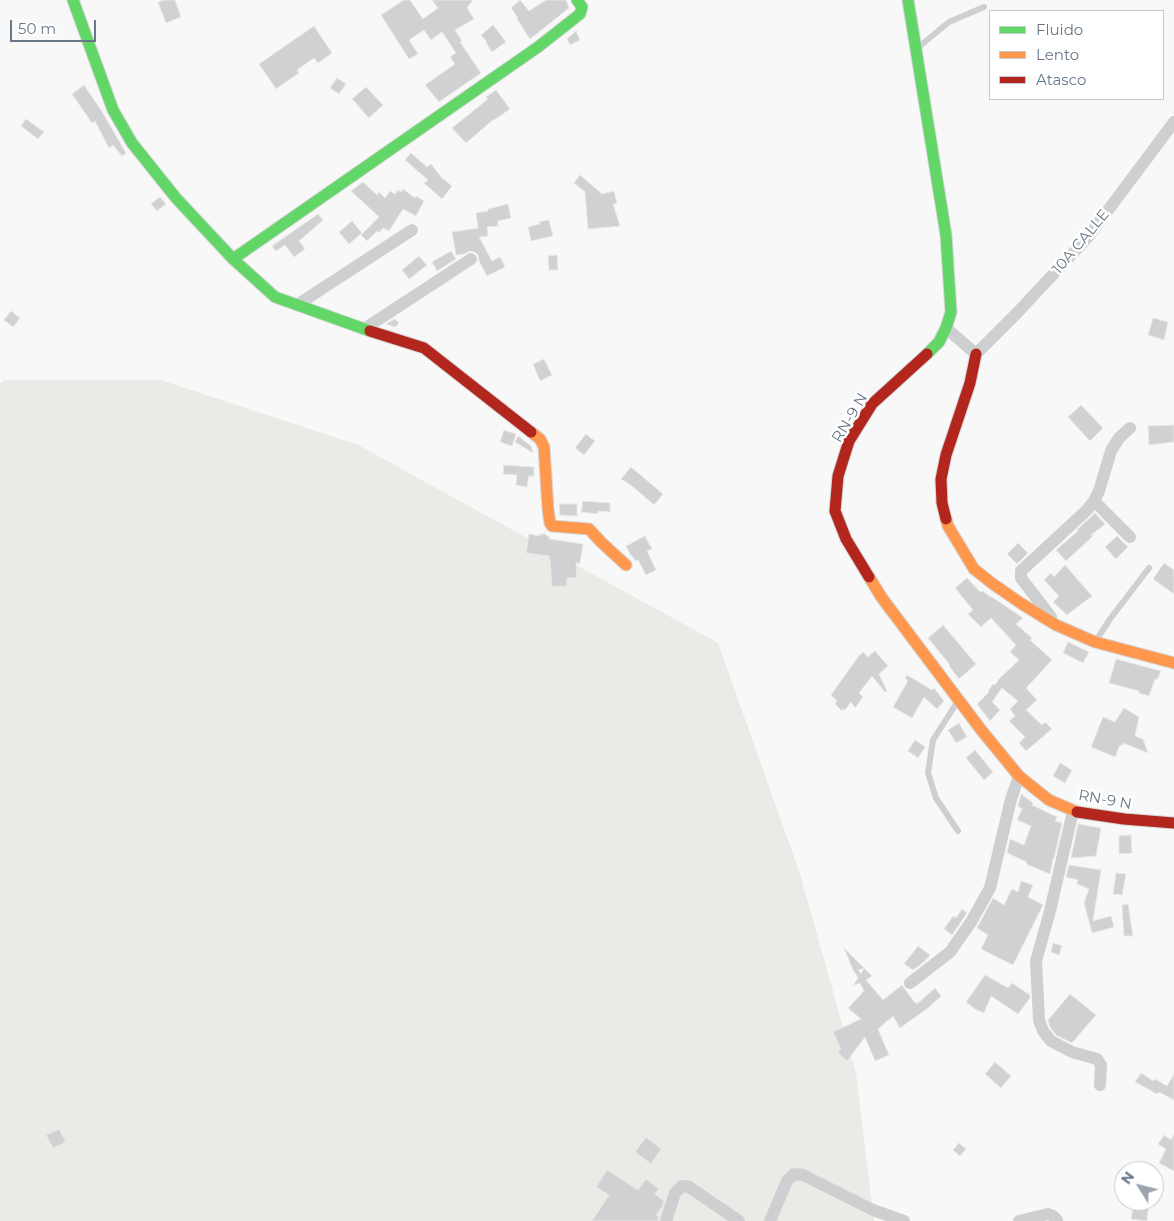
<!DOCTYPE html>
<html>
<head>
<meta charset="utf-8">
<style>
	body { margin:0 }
	#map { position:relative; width:1174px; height:1221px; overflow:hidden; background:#f8f8f8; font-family:Montserrat,sans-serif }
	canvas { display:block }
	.legend { position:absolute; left:989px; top:10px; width:175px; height:90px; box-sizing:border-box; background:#fff; border:1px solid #c3c9cf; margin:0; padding:6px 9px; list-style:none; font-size:15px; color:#687787 }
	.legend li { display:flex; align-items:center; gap:10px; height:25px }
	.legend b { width:25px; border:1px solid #c3c9cf }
	.north { position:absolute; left:1114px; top:1161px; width:50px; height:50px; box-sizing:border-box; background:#fff; border:1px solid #c3c9cf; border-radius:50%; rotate:306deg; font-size:14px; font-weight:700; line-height:20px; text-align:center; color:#687787 }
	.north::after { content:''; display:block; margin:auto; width:18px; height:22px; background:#9aa4af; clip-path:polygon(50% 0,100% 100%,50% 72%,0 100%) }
	.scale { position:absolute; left:10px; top:20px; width:86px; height:22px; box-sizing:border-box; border:2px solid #687787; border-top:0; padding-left:6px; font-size:15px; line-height:18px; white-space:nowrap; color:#687787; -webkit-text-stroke:4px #fff; paint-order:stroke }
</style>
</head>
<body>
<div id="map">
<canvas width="1174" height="1221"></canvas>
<ul class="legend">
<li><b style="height:6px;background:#63d668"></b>Fluido</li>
<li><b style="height:6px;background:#ff974d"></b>Lento</li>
<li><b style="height:6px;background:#b3261e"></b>Atasco</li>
</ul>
<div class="north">N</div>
<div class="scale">50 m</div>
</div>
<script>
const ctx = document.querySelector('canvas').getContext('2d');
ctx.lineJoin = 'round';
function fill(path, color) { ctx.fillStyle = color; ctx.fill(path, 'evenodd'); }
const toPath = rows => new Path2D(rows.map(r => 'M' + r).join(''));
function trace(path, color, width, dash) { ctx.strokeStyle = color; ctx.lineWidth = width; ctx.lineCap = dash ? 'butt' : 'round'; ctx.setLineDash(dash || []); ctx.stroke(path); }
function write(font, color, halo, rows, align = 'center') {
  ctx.font = font + ' Montserrat,sans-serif'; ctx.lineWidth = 5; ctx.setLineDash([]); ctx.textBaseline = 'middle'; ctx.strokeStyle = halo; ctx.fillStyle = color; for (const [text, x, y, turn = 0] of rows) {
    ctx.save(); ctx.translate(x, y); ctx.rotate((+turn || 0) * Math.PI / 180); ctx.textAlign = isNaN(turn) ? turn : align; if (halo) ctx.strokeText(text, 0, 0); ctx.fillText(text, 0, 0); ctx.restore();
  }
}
const green = toPath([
	[4,380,161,380,358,445,718,643,800,874,856,1073,874,1221,0,1221,0,384]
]);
const building = toPath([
	[165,0,175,0,181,17,166,23,158,2,165,0],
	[404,0,410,0,423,19,438,8,432,0,473,0,467,8,474,19,455,30,462,41,460,42,481,73,439,102,425,85,455,64,450,57,456,53,442,32,431,40,424,30,409,40,418,54,409,59,381,15,404,0],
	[520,0,529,11,546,0,566,0,569,8,530,39,517,19,518,18,511,8,520,0],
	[493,25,506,42,492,52,486,43,487,42,481,35,493,25],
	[314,26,332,53,318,63,314,58,297,70,299,73,276,89,259,64,314,26],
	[576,31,580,40,570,45,567,39,576,31],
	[337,78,346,84,339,94,330,88,337,78],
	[84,85,101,110,126,153,122,156,113,145,109,148,95,121,92,123,72,94,84,85],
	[366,87,383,105,369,118,352,99,366,87],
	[496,90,510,109,494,120,494,119,466,143,452,128,488,99,486,97,496,90],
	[26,119,44,132,38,139,21,126,26,119],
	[411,153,427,167,431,164,442,178,452,186,442,199,424,183,428,180,405,160,411,153],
	[580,175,602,194,614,191,617,203,613,204,620,226,588,229,585,192,574,183,580,175],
	[363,182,377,195,379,192,385,198,390,191,395,194,398,190,401,192,403,189,415,198,416,196,424,201,416,216,403,209,389,231,383,228,379,233,377,231,367,241,361,235,379,217,351,191,363,182],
	[160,197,166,204,157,211,151,204,160,197],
	[508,204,511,218,498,221,498,226,487,227,488,236,479,237,492,261,500,257,505,267,487,276,479,261,478,255,475,252,470,251,464,254,456,255,452,232,478,228,476,213,488,211,488,209,508,204],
	[318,214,323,220,299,241,305,249,294,257,285,245,276,251,272,246,318,214],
	[549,220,553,236,531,241,528,227,540,224,539,222,549,220],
	[352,221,362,233,349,244,339,232,352,221],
	[451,251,456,259,437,271,432,262,451,251],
	[557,255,558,270,549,270,548,256,557,255],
	[419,256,427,265,409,279,402,270,419,256],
	[11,311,20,318,13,327,4,320,11,311],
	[1153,318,1168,322,1164,340,1148,335,1153,318],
	[395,319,399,323,395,327,386,324,395,319],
	[544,359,552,375,540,381,533,364,544,359],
	[1081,405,1103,428,1090,441,1068,417,1081,405],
	[1174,425,1174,442,1149,445,1148,426,1174,425],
	[504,430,516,434,512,446,500,442,504,430],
	[586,434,595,441,584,455,575,448,586,434],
	[518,436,531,446,533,453,515,442,518,436],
	[504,465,534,467,534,476,529,476,527,487,516,485,517,475,503,474,504,465],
	[631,467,663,494,654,505,631,485,621,479,631,467],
	[583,501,610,503,610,512,598,511,598,514,581,512,583,501],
	[559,504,577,504,577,516,560,515,559,504],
	[1095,513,1105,524,1091,535,1093,536,1066,561,1056,550,1078,531,1077,530,1095,513],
	[529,534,540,536,540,534,545,534,549,537,549,539,583,544,580,563,576,563,577,578,567,578,567,586,552,587,550,560,549,560,549,556,526,553,529,534],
	[645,536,652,549,647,551,656,570,646,575,638,560,636,561,630,554,626,546,645,536],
	[1117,536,1128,547,1116,559,1105,547,1117,536],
	[1018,543,1028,553,1017,564,1007,554,1018,543],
	[1164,563,1174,570,1174,594,1153,579,1164,563],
	[1065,565,1092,596,1067,615,1053,602,1059,596,1044,580,1051,573,1054,577,1065,565],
	[967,578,980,592,983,591,990,597,992,597,1023,618,1016,624,1032,638,1030,640,1052,660,1026,688,1037,700,1026,710,1042,725,1045,722,1052,729,1026,751,1019,743,1025,737,1009,721,1015,716,1010,709,1018,701,1002,688,992,702,1000,710,990,721,977,704,989,692,988,691,993,684,995,685,999,679,1019,660,1010,652,1016,645,991,618,981,627,968,614,973,610,955,588,967,578],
	[943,625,976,664,959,679,949,666,950,665,928,638,943,625],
	[1068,642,1089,652,1083,663,1063,653,1068,642],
	[875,651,888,666,879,674,887,691,885,692,872,676,859,693,863,697,855,708,851,702,845,710,843,709,842,711,835,704,837,701,831,695,858,657,863,652,868,657,875,651],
	[1116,659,1161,671,1157,680,1155,679,1149,696,1139,693,1139,691,1109,683,1116,659],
	[907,675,932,690,934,688,944,701,937,709,924,697,912,718,893,707,908,681,905,678,907,675],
	[1124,708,1139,717,1135,736,1143,739,1148,753,1123,743,1122,746,1120,745,1115,757,1091,747,1103,717,1115,722,1124,708],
	[959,723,967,737,956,743,948,730,959,723],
	[915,740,925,747,918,758,908,751,915,740],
	[975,750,993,772,984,780,966,758,975,750],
	[1060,763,1072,770,1065,783,1053,776,1060,763],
	[1021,794,1033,803,1032,805,1057,817,1055,821,1062,823,1054,859,1053,859,1050,874,1026,864,1027,862,1007,853,1010,839,1024,845,1031,826,1017,820,1022,809,1018,806,1021,794],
	[1078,824,1101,828,1096,856,1071,858,1078,824],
	[1131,835,1132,853,1119,854,1119,836,1131,835],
	[1069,865,1101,870,1093,921,1111,916,1114,927,1092,933,1084,903,1089,889,1077,884,1078,880,1066,877,1069,865],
	[1116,873,1126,874,1122,895,1113,894,1116,873],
	[1021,881,1033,885,1028,897,1043,905,1013,965,981,949,988,935,977,928,993,898,1004,905,1012,889,1018,892,1021,881],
	[1128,904,1133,936,1124,936,1122,905,1128,904],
	[962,909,967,913,952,935,944,929,953,916,956,918,962,909],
	[1053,943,1062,946,1059,955,1051,952,1053,943],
	[918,946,930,955,925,961,913,970,904,964,918,946],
	[844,948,864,968,858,970,861,974,864,968,872,976,866,980,883,1000,902,985,915,1003,916,1002,917,1004,935,988,941,996,928,1008,900,1028,893,1016,878,1029,889,1055,875,1061,865,1037,847,1061,838,1053,841,1049,833,1032,861,1019,848,1008,864,991,860,983,853,986,858,978,855,972,854,972,844,948],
	[985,975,1008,988,1012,983,1030,995,1030,998,1018,1014,991,996,984,1013,975,1009,966,1002,985,975],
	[1070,994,1096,1015,1072,1043,1056,1035,1050,1027,1048,1020,1070,994],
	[995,1062,1011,1076,1001,1088,985,1074,995,1062],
	[1141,1073,1153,1081,1155,1079,1167,1086,1174,1074,1174,1100,1159,1092,1157,1094,1135,1082,1141,1073],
	[59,1129,66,1142,53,1148,46,1135,59,1129],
	[1174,1134,1174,1171,1159,1163,1166,1149,1158,1144,1164,1135,1171,1140,1174,1134],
	[646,1137,661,1149,651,1164,635,1152,646,1137],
	[959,1143,966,1149,960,1156,953,1150,959,1143],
	[607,1170,638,1190,646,1179,659,1189,655,1194,664,1201,662,1207,656,1215,659,1217,658,1221,592,1221,609,1195,596,1187,607,1170],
	[1134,1201,1149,1202,1147,1221,1131,1219,1134,1201]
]);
const lane = toPath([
	[921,45,949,22,984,7],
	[1097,639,1110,619,1149,568],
	[956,704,933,740,928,773,936,798,958,831]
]);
const street = toPath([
	[297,305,412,230],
	[946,328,976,354,1017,313,1088,237,1174,122],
	[364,329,471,259],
	[1130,428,1119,438,1111,451,1099,491,1094,501,1130,537],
	[1051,617,1021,578,1021,571,1086,511,1094,501],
	[1073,811,1050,911,1036,961,1039,1020,1043,1031,1051,1041,1072,1052,1097,1059,1101,1065,1100,1085],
	[910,983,950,952,971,922,990,888,1011,799,1019,776],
	[666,1221,675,1193,682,1186,689,1187,739,1221],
	[770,1221,787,1181,794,1174,803,1175,873,1210,904,1221],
	[1019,1221,1048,1214,1053,1216,1057,1220,1057,1221]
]);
const fast = toPath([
	[73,0,113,110,132,143,176,198,233,259,275,297,370,331],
	[908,0,946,235,951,312,946,328,939,342,927,354],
	[233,259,538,47,580,14,582,7,577,0]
]);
const slow = toPath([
	[531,432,540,439,544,447,548,509,550,523,552,526,589,529,601,542,626,565],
	[946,519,948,526,974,569,993,584,1022,604,1056,625,1095,642,1174,663],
	[869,577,882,598,982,731,1019,776,1049,800,1077,812]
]);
const jam = toPath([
	[370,331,424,348,531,432],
	[946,519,942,503,941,479,946,455,970,383,976,354],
	[869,577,846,539,835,511,838,476,849,441,872,404,927,354],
	[1077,812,1124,819,1174,823]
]);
const streetNames = [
	["10A CALLE",1081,242,-50],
	["RN-9 N",850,418,-59],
	["RN-9 N",1105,800,10]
];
fill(green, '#e8ebe6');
fill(building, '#cfd1d2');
trace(building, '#e8e8e8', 1);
trace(fast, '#d4d5d6', 13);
trace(slow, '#d4d5d6', 13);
trace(jam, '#d4d5d6', 13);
trace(lane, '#cecfd1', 6);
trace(street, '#cecfd1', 12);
trace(fast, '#63d668', 11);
trace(slow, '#ff974d', 11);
trace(jam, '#b3261e', 11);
write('15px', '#687787', '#fff', streetNames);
</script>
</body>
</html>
